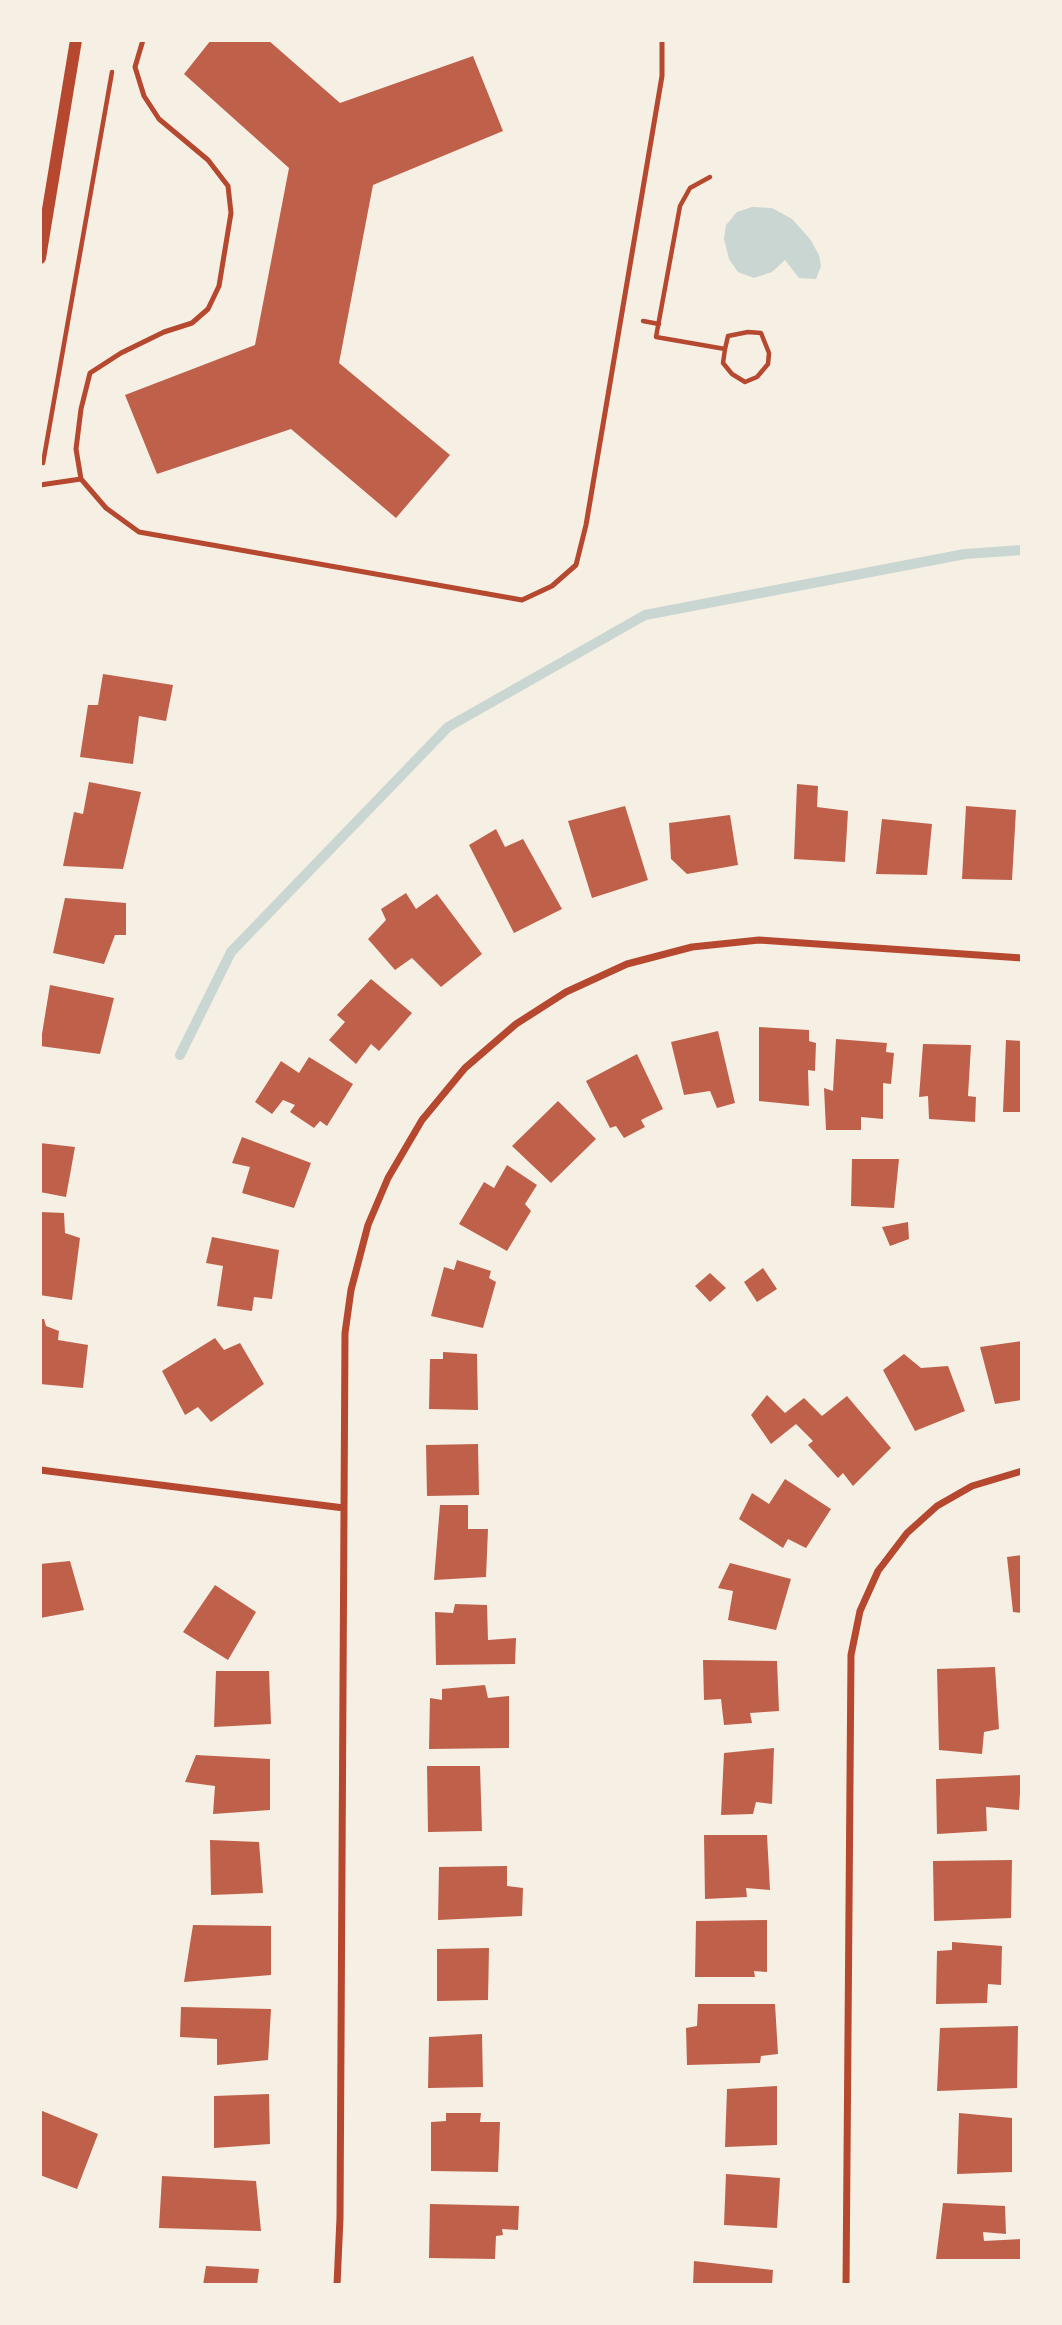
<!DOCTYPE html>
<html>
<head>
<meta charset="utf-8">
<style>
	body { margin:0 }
	#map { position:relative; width:1062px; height:2325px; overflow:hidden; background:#f6efe4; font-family:"Titillium Web",sans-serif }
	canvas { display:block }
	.frame { position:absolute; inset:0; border:42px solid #f6efe4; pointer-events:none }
</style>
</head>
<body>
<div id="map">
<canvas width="1062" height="2325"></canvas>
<div class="frame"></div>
</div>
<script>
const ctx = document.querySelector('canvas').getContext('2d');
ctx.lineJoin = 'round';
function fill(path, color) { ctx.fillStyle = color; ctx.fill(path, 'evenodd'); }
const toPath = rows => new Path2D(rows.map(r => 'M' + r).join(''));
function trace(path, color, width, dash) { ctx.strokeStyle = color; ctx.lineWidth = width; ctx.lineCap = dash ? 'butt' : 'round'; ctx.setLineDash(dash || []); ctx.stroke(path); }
const water = toPath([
	[752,207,772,208,792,219,810,239,819,255,821,266,816,279,799,278,785,260,772,272,754,278,738,272,729,259,724,239,726,225,737,212]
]);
const stream = toPath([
	[180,1055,231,952,448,727,645,615,965,554,1022,550]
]);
const building = toPath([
	[211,40,268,40,340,103,473,56,503,131,373,185,339,363,450,455,396,518,291,429,157,474,125,395,255,345,289,168,184,74],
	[103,674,173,685,166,721,139,716,133,764,80,757,88,705,98,705],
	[89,782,141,792,123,869,63,866,74,812,83,814],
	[797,784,818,786,817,807,848,811,845,862,794,859],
	[625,806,648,880,592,898,568,821],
	[966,806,1016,810,1012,880,962,879],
	[730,815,738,865,687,874,671,859,669,823],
	[882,819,932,824,927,875,876,874],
	[496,829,505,847,523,839,562,909,514,933,469,845],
	[406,893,416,909,437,894,482,954,441,987,412,958,395,970,368,939,386,920,381,909],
	[65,898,126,903,126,935,115,935,104,964,53,953],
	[371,979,412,1013,379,1051,371,1044,356,1064,329,1040,345,1022,337,1015],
	[50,985,114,998,100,1054,40,1046],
	[759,1027,809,1030,809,1041,816,1043,815,1071,808,1070,809,1106,759,1101],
	[718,1031,735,1103,717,1108,710,1091,684,1095,671,1042],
	[836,1039,887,1043,886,1052,894,1053,891,1084,883,1083,883,1119,861,1117,861,1130,826,1130,824,1088,833,1091],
	[1006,1040,1022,1041,1022,1112,1003,1112],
	[923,1044,971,1045,968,1096,976,1097,975,1122,929,1119,928,1096,919,1097],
	[637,1054,663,1109,641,1120,645,1127,624,1138,616,1126,610,1128,586,1081],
	[309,1057,353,1084,327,1126,320,1121,314,1128,290,1112,295,1105,283,1100,272,1114,255,1102,281,1061,299,1073],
	[558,1101,596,1139,551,1183,512,1146],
	[242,1137,311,1163,294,1208,242,1193,250,1167,232,1163],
	[40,1143,75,1147,66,1197,40,1192],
	[852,1159,899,1159,894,1208,851,1206],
	[507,1165,537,1185,525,1204,531,1211,507,1251,459,1224,484,1182,494,1188],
	[40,1212,64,1213,65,1233,80,1238,72,1300,40,1295],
	[908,1222,909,1239,890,1246,882,1227],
	[212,1237,279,1250,272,1299,254,1297,252,1311,217,1306,223,1266,206,1263],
	[457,1260,491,1271,489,1278,496,1282,483,1328,431,1316,444,1267,454,1270],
	[763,1268,777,1289,757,1302,744,1282],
	[710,1273,726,1288,710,1302,695,1286],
	[40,1319,44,1319,46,1326,59,1331,58,1340,88,1345,83,1388,40,1384],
	[215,1338,224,1350,240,1343,264,1384,211,1422,198,1407,185,1415,162,1371],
	[1022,1341,1022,1400,995,1404,980,1347],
	[443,1352,477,1354,478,1410,429,1409,430,1359,443,1359],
	[904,1354,921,1368,948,1366,965,1411,915,1431,883,1370],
	[767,1395,785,1413,804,1398,822,1416,847,1396,891,1448,853,1486,843,1473,838,1478,808,1445,813,1441,796,1424,771,1444,751,1415],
	[478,1444,479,1495,427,1496,426,1445],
	[785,1479,831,1509,806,1548,788,1539,783,1548,739,1519,752,1493,769,1504],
	[440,1505,468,1505,468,1529,488,1529,486,1577,434,1580],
	[1022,1555,1022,1613,1013,1612,1007,1557],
	[70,1561,84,1610,40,1618,40,1564],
	[730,1563,791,1579,776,1630,728,1620,733,1591,718,1588],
	[215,1585,256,1612,228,1660,183,1632],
	[455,1604,487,1605,488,1640,516,1638,515,1664,436,1665,435,1612,453,1613],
	[703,1660,777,1661,779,1711,750,1713,752,1723,724,1725,721,1699,704,1700],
	[995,1667,999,1729,984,1732,982,1754,939,1750,937,1669],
	[216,1671,269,1671,271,1724,214,1727],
	[485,1685,488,1698,509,1696,509,1748,429,1749,430,1698,442,1700,442,1689],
	[774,1748,772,1804,756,1802,753,1814,721,1815,724,1753],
	[196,1755,270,1759,270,1810,213,1814,215,1786,185,1782],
	[427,1766,480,1766,482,1831,428,1832],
	[1021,1775,1019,1810,986,1807,987,1831,937,1834,936,1779],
	[704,1835,767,1835,770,1890,746,1888,747,1897,705,1899],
	[210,1840,259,1842,263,1893,211,1895],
	[1012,1860,1011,1918,934,1921,933,1861],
	[507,1866,507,1886,523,1888,522,1916,438,1920,439,1867],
	[767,1920,767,1972,754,1971,755,1977,695,1977,696,1921],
	[193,1925,271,1926,271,1975,184,1982],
	[952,1942,1002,1946,1001,1985,988,1984,987,2003,936,2004,937,1951,952,1950],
	[489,1948,488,2000,437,2001,437,1949],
	[698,2004,775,2004,778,2054,761,2056,760,2063,687,2065,686,2028,697,2026],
	[181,2007,271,2009,268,2060,217,2065,217,2039,180,2037],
	[1018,2026,1017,2088,937,2091,940,2028],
	[482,2034,483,2087,428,2088,429,2037],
	[777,2086,777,2145,725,2147,727,2089],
	[269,2094,270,2144,214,2148,214,2096],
	[40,2110,98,2134,77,2189,40,2175],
	[446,2113,481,2113,480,2122,500,2122,498,2172,431,2171,431,2122,446,2121],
	[959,2113,1012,2118,1012,2172,957,2174],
	[726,2174,780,2178,777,2228,724,2225],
	[162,2176,256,2181,261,2231,159,2228],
	[943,2203,1005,2206,1006,2234,983,2232,984,2241,1022,2239,1022,2259,936,2259],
	[430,2204,519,2206,518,2230,502,2229,503,2235,496,2236,495,2259,429,2258],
	[694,2261,773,2270,772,2285,693,2285],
	[206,2266,259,2269,257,2285,203,2285]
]);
const path = toPath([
	[710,177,690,188,680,206,656,337,725,349,723,363,732,374,745,382,757,377,768,364,769,353,761,333,748,332,728,336,725,349],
	[643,321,659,324],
	[43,463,112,72]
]);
const service = toPath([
	[81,479,76,449,81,409,90,373,121,353,164,332,192,323,208,309,219,286,231,213,228,186,208,160,159,119,144,96,135,67,143,40],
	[40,485,81,479,106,508,139,532,522,600,552,586,576,565,586,525,662,76,662,40]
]);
const minor = toPath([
	[40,1470,344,1508],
	[337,2285,340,2218,345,1333,351,1290,368,1225,388,1178,422,1120,465,1068,516,1024,566,992,627,964,692,947,759,940,1022,958],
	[846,2285,851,1655,860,1611,878,1571,907,1533,937,1506,972,1486,1022,1471]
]);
const tertiary = toPath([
	[40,258,76,40]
]);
fill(water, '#c9d6d2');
trace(stream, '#c9d6d2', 10);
fill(building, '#bf614a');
trace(path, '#b5482f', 4.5);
trace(service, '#b5482f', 5);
trace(minor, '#b5482f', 7);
trace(tertiary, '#b5482f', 12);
</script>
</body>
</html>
